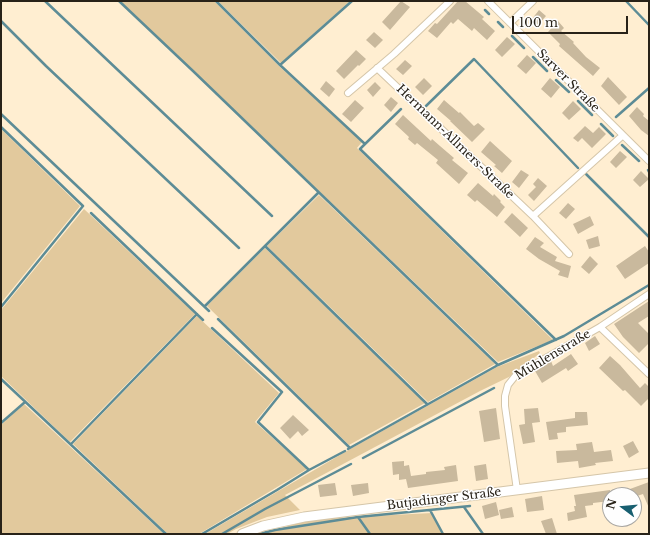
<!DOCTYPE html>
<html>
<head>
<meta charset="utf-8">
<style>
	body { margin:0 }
	#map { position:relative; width:650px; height:535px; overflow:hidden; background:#ffeed1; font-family:"Libre Baskerville",serif }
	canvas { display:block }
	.frame { position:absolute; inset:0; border:2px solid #282218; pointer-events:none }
	.north { position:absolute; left:602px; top:487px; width:40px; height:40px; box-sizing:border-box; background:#fefefe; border:1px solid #a8a6a2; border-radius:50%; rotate:286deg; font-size:11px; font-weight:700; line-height:16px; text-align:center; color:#282218 }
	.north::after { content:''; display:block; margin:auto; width:14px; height:18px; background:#185f70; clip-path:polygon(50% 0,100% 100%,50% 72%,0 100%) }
	.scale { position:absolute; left:512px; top:16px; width:116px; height:18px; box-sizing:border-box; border:2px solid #282218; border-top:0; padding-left:5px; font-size:12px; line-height:14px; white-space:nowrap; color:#282218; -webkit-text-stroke:3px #fefefe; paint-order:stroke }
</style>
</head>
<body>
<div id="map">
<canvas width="650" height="535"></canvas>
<div class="frame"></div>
<div class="north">N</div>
<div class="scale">100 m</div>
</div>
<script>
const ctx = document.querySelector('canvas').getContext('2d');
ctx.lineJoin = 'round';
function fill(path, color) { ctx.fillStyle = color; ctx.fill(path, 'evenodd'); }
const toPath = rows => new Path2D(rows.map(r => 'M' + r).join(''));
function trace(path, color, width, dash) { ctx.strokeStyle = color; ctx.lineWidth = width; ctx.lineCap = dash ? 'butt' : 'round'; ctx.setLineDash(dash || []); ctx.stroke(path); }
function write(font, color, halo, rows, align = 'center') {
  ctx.font = font + ' "Libre Baskerville",serif'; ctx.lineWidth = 3; ctx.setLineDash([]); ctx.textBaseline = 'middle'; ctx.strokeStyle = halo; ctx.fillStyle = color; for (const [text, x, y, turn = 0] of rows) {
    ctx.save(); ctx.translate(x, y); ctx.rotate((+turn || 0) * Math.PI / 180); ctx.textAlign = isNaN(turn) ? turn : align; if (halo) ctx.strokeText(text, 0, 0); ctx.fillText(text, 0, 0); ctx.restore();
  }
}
const green = toPath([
	[120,1,214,1,280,67,362,142,357,148,553,340,498,362],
	[218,1,350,1,281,63],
	[1,129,80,206,1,303],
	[319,195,495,364,428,402,267,246],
	[84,209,195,314,70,442,1,376,1,310],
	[265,248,425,403,349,445,207,306],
	[197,316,279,393,255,422,307,469,199,534,168,534,73,444],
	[539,351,540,353,513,375,480,391,285,495,300,510,267,517,236,529,227,534,205,534,352,448,497,367],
	[24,404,164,534,1,534,1,425],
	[432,513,443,534,259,534,313,519]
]);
const stream = toPath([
	[45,1,272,216],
	[119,1,193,71,498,365],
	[216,1,280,65,365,144,360,149,556,340],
	[626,1,649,25],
	[485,10,489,14],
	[1,21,46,66,239,248],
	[498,22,503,27],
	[512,36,524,48],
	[533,57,547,71],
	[280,65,352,1],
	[556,80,569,92],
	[578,101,592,115],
	[426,106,474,59,578,168],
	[1,114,209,311],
	[616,117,649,88],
	[601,124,613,136],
	[1,127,83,206,1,307],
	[365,144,401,109],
	[622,145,639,161],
	[648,170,649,172],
	[586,174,649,237],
	[91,213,203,320],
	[265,246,427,404],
	[205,306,318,193],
	[218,319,350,448],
	[212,328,282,392,258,422,309,470],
	[1,379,166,534],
	[1,423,25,402],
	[71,444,197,314],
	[348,449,498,365,564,336,649,285],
	[363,458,494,388],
	[464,507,483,534],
	[430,510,443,534],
	[358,517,370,534],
	[202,534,277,490,309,470,345,451],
	[222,534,265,509,351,464],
	[259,534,275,530,358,517,470,506]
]);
const building = toPath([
	[401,1,410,7,390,30,382,22],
	[458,1,465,1,484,17,482,19,495,31,487,40,474,28,472,31,458,19,453,24,451,22,437,38,428,31,435,23,437,24],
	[539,10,546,16,538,25,532,19],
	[558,21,564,28,561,31,574,42,573,43,586,57,600,68,593,76,559,46,560,44,548,32],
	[374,32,383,40,375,48,366,40],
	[507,37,515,44,502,57,495,50],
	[356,50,366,59,359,66,358,65,344,79,336,71],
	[527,55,536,63,526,74,517,66],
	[405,60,412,66,403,75,396,69],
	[608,77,627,97,619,105,601,86],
	[424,78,432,86,423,95,415,87],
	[550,78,560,87,551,98,541,89],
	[326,81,335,89,329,97,320,89],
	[375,82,381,88,373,97,367,90],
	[391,97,398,103,391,112,384,105],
	[355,100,364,108,351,122,342,114],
	[444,100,459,113,460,112,474,126,478,123,485,129,472,142,450,121,451,121,437,109],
	[573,101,581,109,569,120,562,113],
	[637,107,644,114,643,116,649,121,649,136,641,130,629,116],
	[403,115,431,141,432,139,440,146,454,158,452,160,468,173,459,184,436,163,438,160,417,143,415,145,408,139,409,137,395,124],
	[585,126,593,133,599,127,606,134,592,148,582,138,578,142,573,138],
	[490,141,512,161,502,173,494,166,496,165,481,152],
	[620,151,627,157,616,168,610,162],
	[521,170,529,175,519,188,512,182],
	[641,171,649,179,640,187,633,180],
	[538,178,547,186,534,201,528,195,536,187,533,184],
	[478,183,493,196,494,194,501,201,500,202,505,207,497,217,477,200,475,202,467,195],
	[568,203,575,209,566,219,559,213],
	[512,213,528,228,520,237,504,222],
	[590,216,594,225,578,234,573,224],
	[598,236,600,246,589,249,586,240],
	[535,237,544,243,540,247,557,257,555,261,571,266,568,278,558,275,560,271,539,259,526,249],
	[645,246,649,252,649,263,625,279,616,266],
	[590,256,598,264,589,274,581,267],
	[649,301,649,316,638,323,649,334,649,343,639,353,623,337,614,324],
	[595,336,600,344,589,351,585,343],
	[571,354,578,364,568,371,566,368,542,383,535,371,551,361,553,366],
	[610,356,620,365,640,388,645,383,649,387,649,398,641,406,625,390,623,391,599,368],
	[496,408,500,439,484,442,479,411],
	[538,408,540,422,532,423,535,442,523,444,519,425,525,424,524,409],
	[575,412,587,412,588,425,566,427,566,432,557,433,558,439,549,440,546,422,575,418],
	[293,415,309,430,302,436,298,431,290,439,280,428],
	[633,441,639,452,629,458,623,446],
	[592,442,594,452,611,450,613,461,595,463,596,465,579,468,578,461,557,463,556,451,577,450,576,444],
	[404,461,404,466,409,465,411,476,426,474,426,472,445,470,444,467,456,465,458,481,408,488,406,479,399,480,399,474,393,475,392,462],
	[486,464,488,479,476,481,474,466],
	[649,482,649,508,643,494,634,497,634,495,632,495,630,489],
	[335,483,337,495,320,497,318,485],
	[368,483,369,493,353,496,351,485],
	[610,490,610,501,593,503,593,505,585,506,587,517,568,521,567,513,575,511,574,506,576,506,574,495],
	[542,496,544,510,527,512,525,499],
	[496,502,499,515,485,519,482,506],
	[512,507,514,517,501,519,499,510],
	[552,518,557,534,546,534,541,521]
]);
const street = toPath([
	[488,1,649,161],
	[510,23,533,1],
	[377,68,533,216,569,254],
	[348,93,394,54,450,1],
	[533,216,622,136],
	[600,327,649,374],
	[517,490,505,406,505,396,508,385,516,375,600,327,649,294]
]);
const secondary = toPath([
	[242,534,263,526,304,517,649,473]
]);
const streetNames = [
	["Sarver Straße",568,81,45],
	["Hermann-Allmers-Straße",455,142,44],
	["Mühlenstraße",553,355,-31],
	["Butjadinger Straße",444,499,-7]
];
fill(green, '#e2c99d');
trace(stream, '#5d8c96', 2.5);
fill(building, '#c9b99d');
trace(street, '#d5c6a9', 8);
trace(secondary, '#d5c6a9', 11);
trace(street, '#fff', 6);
trace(secondary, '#fff', 9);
write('12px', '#282218', '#fefefe', streetNames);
</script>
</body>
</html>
